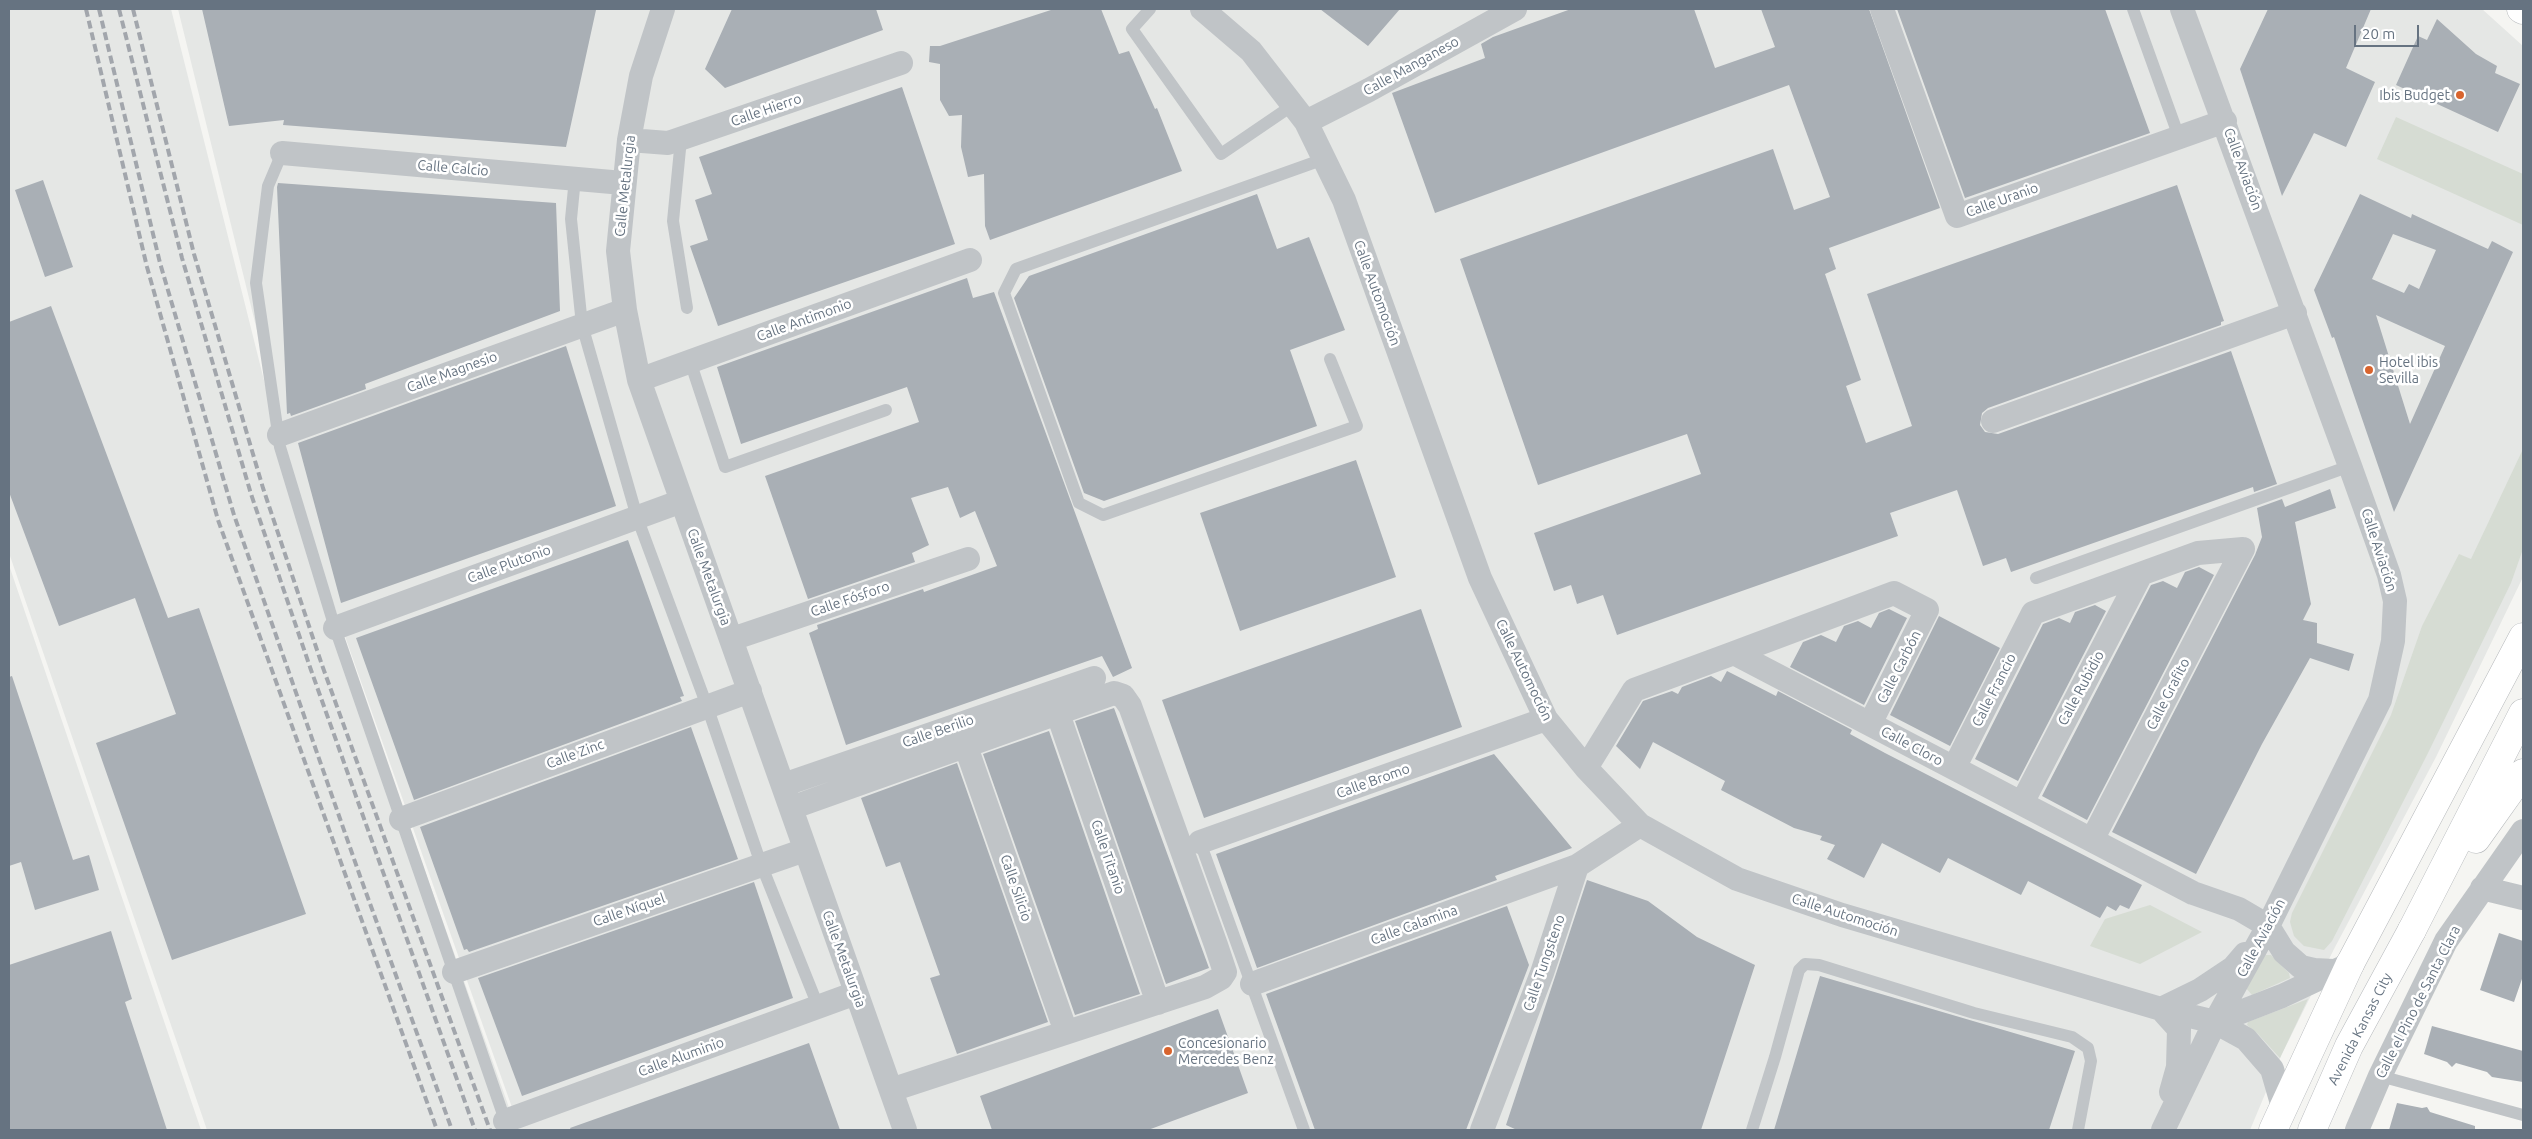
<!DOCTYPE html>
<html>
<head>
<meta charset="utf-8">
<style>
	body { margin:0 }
	#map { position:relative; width:2532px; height:1139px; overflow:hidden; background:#f5f5f2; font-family:Ubuntu,sans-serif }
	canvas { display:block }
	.frame { position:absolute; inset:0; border:10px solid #667381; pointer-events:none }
	.scale { position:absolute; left:2354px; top:25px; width:65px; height:22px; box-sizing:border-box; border:2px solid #667381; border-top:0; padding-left:6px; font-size:15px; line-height:18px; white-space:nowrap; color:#667381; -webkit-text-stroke:4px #fff; paint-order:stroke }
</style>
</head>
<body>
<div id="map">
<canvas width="2532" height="1139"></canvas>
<div class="frame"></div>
<div class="scale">20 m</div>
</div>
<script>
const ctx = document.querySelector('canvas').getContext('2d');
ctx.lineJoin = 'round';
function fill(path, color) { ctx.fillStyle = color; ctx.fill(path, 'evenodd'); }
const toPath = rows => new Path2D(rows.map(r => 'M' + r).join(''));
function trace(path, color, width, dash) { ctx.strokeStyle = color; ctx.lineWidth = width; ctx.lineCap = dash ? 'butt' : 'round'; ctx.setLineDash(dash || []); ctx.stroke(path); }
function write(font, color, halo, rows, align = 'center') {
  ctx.font = font + ' Ubuntu,sans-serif'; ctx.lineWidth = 5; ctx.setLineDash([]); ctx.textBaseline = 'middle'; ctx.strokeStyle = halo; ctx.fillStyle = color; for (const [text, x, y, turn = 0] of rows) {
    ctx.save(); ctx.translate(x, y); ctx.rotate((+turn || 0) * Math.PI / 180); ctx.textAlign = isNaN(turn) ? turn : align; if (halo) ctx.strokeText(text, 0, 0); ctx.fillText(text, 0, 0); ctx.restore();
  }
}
const built = toPath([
	[9,9,171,9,296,508,517,1130,207,1130,9,553],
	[178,9,2482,9,2523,46,2523,577,2436,757,2334,949,2281,1056,2250,1130,520,1130,303,518],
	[9,565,201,1130,9,1130]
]);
const green = toPath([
	[2396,117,2523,174,2523,225,2377,159],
	[2523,449,2523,549,2511,583,2427,755,2332,941,2324,950,2304,946,2294,936,2290,922,2292,913,2391,715,2422,626,2459,554,2471,559],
	[2150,905,2202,932,2140,964,2090,946,2105,919],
	[2266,955,2271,955,2289,973,2290,978,2252,995,2246,988,2262,957],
	[2308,999,2280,1058,2258,1034,2247,1025,2248,1022]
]);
const building = toPath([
	[202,9,586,9,596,10,566,147,283,125,284,120,229,126],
	[732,9,876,9,883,30,725,88,705,69],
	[1054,9,1101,9,1119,54,1129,51,1155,109,1157,108,1182,171,990,240,985,226,984,174,968,177,961,147,962,115,949,116,940,100,940,64,929,62,930,46,940,46],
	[1320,9,1400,9,1368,46],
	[1571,9,1694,9,1715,68,1775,47,1761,9,1869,9,1940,208,1829,248,1836,269,1825,274,1861,380,1846,386,1866,443,1912,426,1867,294,2177,185,2224,321,2221,322,2221,325,1988,408,1982,413,1980,425,1985,432,1998,434,2231,351,2277,484,2254,492,2253,487,2011,572,2006,558,1983,566,1957,490,1890,513,1898,536,1617,635,1603,595,1577,604,1571,585,1554,591,1534,533,1701,474,1687,434,1538,485,1460,259,1773,149,1794,210,1830,197,1789,85,1435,213,1392,93,1485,58,1481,44,1493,37],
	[1897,9,2105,9,2150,133,1965,198],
	[2268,9,2371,9,2346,68,2375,82,2346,147,2314,133,2282,196,2240,69],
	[2437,19,2476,54,2497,66,2495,73,2520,84,2498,132,2396,85,2418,36,2427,40],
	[902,87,955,244,718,326,690,246,708,240,695,200,712,194,699,157],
	[43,180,73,267,45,277,15,190],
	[278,183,556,203,560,311,365,384,366,389,291,416,290,413,287,414,277,187],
	[1257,194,1277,249,1309,237,1345,330,1290,350,1317,426,1104,501,1084,493,1014,298,1029,276],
	[2360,194,2411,218,2412,214,2488,249,2492,241,2513,252,2394,512,2334,337,2332,338,2314,290],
	[2393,234,2436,250,2419,289,2409,284,2404,293,2372,279],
	[2376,315,2445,346,2410,424],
	[967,278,973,298,994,292,1132,668,1113,677,1102,656,846,745,809,633,818,629,817,625,923,589,924,592,997,566,975,511,960,518,948,487,911,498,929,545,912,553,915,562,808,599,765,476,919,422,907,387,741,444,717,367],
	[51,306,168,618,199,608,306,914,172,960,96,743,176,714,135,598,59,626,9,492,9,322],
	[566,346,616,506,341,603,298,443],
	[1356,460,1396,577,1240,631,1200,513],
	[2330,489,2336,508,2295,522,2311,604,2303,620,2317,623,2317,643,2354,654,2349,671,2310,658,2262,744,2196,874,2112,832,2255,555,2262,537,2257,508,2282,499,2285,507],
	[628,540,684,696,680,697,682,701,414,800,356,638],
	[2199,567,2214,575,2087,820,2042,796,2151,585,2163,581,2177,588,2185,572],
	[2095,605,2106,611,2018,781,1975,759,2043,624,2059,618,2070,623,2075,612],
	[1421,609,1462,727,1204,818,1162,700],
	[1889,609,1907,618,1864,705,1790,667,1803,642,1821,635,1836,642,1844,626,1858,621,1871,628,1879,613],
	[1939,616,2000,648,1950,746,1890,715],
	[1727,671,1776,696,1778,691,1852,730,1850,734,1885,753,2142,885,2129,909,2120,905,2116,911,2107,906,2100,918,2028,881,2021,895,1948,858,1940,873,1882,843,1864,878,1827,859,1835,845,1820,840,1822,836,1794,828,1721,790,1725,781,1653,742,1640,769,1616,746,1643,701,1672,691,1678,694,1682,687,1711,676,1721,682],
	[12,676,73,860,89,855,99,890,35,910,21,862,9,866,9,677],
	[1114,708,1209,968,1166,984,1075,721],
	[691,727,738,859,469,952,467,949,464,950,420,827],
	[1049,731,1140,994,1075,1015,983,754],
	[1494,754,1572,848,1495,876,1497,880,1257,968,1216,854],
	[957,763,1048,1022,957,1054,930,978,940,975,900,862,886,867,861,798],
	[1587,880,1648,901,1697,937,1755,965,1701,1130,1517,1130,1506,1125],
	[754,882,793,998,522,1096,478,978],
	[1507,906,1529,965,1466,1130,1315,1130,1266,994],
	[111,931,132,999,125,1002,167,1130,9,1130,9,965],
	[2499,933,2523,941,2523,976,2514,1002,2480,990],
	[1820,976,2075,1051,2049,1130,1774,1130],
	[1218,1009,1248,1093,1148,1130,992,1130,980,1096],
	[2432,1026,2523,1051,2523,1082,2492,1077,2487,1072,2456,1063,2452,1067,2447,1062,2424,1054],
	[809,1043,840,1130,571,1130,570,1128],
	[2397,1103,2422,1108,2427,1107,2430,1112,2475,1126,2475,1130,2389,1130]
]);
const service = toPath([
	[1150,9,1132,29,1221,154,1293,105],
	[2133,9,2179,137],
	[681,139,673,221,687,308],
	[282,153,268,186,256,283,280,447,335,628,507,1126],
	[1324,159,1016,269,1004,293,1079,503,1103,515,1357,426,1330,359],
	[575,178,571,219,582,325,637,517,707,706,761,864,818,1006],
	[690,361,725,467,886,410],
	[2036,578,2350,466],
	[1200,842,1304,1130],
	[2380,1076,2523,1115],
	[1752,1130,1775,1057,1799,970,1805,964,1819,965,1974,1013,2072,1037,2088,1048,2091,1061,2078,1130]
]);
const minor = toPath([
	[663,9,641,76,629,140,618,251,625,310,639,380,905,1130],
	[1202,9,1251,51,1306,122,1344,200,1480,578,1546,719,1586,768,1640,825,1737,879,1842,915,2161,1009,2215,1022,2246,1039,2272,1069,2283,1107],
	[1882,9,1957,216,2225,121],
	[1306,122,1369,90,1515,9],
	[629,140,668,143,901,63],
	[282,153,623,183],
	[639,380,970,260],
	[1993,421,2295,313],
	[279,435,625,310],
	[335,628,682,501],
	[732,639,968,559],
	[1734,653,1894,593,1927,610,1870,724],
	[1057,711,1158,1003],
	[965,744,1066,1032],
	[1586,768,1634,690,1734,653,2193,893,2239,909,2268,926],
	[1954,768,2033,613,2198,553,2243,549],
	[783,785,1094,678],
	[2022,803,2141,574],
	[791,808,1114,693,1123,696,1130,706,1216,945,1225,972,1221,978,1205,987,891,1090],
	[401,819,750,691],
	[2092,840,2243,549],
	[1200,842,1546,719],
	[2482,888,2523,898],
	[2268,926,2284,952,2301,967,2314,970,2334,971],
	[454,972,805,850],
	[1252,984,1577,866],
	[2215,1022,2282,996,2350,964],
	[2171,1092,2178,1067,2179,1029,2161,1009,2200,990,2233,968,2245,954],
	[505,1121,856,993],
	[1482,1130,1542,973,1577,866,1640,825],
	[2163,1130,2215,1022,2268,926,2380,700,2393,641,2395,601,2389,575,2350,466,2182,9],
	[2357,1130,2380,1076,2446,941,2523,831]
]);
const primary = toPath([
	[2273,1130,2350,964],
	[2312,1130,2349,1046,2412,930]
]);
const motorway = toPath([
	[2521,9,2523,10],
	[2476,839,2523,773],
	[2412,930,2523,713],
	[2350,964,2523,637]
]);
const rail = toPath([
	[86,9,147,267,218,520,437,1130],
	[99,9,160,263,234,515,360,876,452,1130],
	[119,9,182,258,251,494,311,670,475,1130],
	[133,9,194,254,263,488,322,665,490,1130]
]);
const markers = [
	[2460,95,5,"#d8642e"],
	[2369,370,5,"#d8642e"],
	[1168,1051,5,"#d8642e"]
];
const streetNames = [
	["Calle Manganeso",1411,66,-29],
	["Calle Hierro",766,110,-19],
	["Calle Calcio",453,168,5],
	["Calle Aviación",2243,169,70],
	["Calle Metalurgia",625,186,-84],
	["Calle Uranio",2002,200,-20],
	["Calle Automoción",1377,293,70],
	["Calle Antimonio",804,320,-20],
	["Calle Magnesio",452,372,-20],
	["Calle Aviación",2379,550,72],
	["Calle Plutonio",509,564,-20],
	["Calle Metalurgia",709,577,70],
	["Calle Fósforo",850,599,-19],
	["Calle Carbón",1899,667,-63],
	["Calle Automoción",1524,670,64],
	["Calle Rubidio",2081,688,-62],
	["Calle Francio",1994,690,-63],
	["Calle Grafito",2168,694,-63],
	["Calle Berilio",938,731,-19],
	["Calle Cloro",1912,746,28],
	["Calle Zinc",575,754,-20],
	["Calle Bromo",1373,781,-20],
	["Calle Titanio",1108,857,71],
	["Calle Silicio",1016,888,71],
	["Calle Níquel",629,910,-19],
	["Calle Automoción",1845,915,18],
	["Calle Calamina",1414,925,-20],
	["Calle Aviación",2261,938,-62],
	["Calle Metalurgia",844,959,70],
	["Calle Tungsteno",1544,963,-71],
	["Calle el Pino de Santa Clara",2418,1002,-63],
	["Avenida Kansas City",2360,1029,-63],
	["Calle Aluminio",681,1057,-20]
];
const poiNames = [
	["Ibis Budget",2450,95,"right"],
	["Hotel ibis",2379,362],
	["Sevilla",2379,378],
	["Concesionario",1178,1043],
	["Mercedes Benz",1178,1059]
];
fill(built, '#e5e7e5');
fill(green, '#d6dcd3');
fill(building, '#a9afb5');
trace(primary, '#b4b7bb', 29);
trace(motorway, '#b5b8bb', 29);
trace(service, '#c0c4c7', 12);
trace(minor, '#c0c4c7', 24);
trace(primary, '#fff', 28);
trace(motorway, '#fff', 28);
trace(rail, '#a2a6ac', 4, [8, 4]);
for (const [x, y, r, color] of markers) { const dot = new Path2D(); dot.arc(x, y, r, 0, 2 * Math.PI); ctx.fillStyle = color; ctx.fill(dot); trace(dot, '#fff', 2); }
write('14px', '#667381', '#fff', streetNames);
write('14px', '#667381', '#fff', poiNames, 'left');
</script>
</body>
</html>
